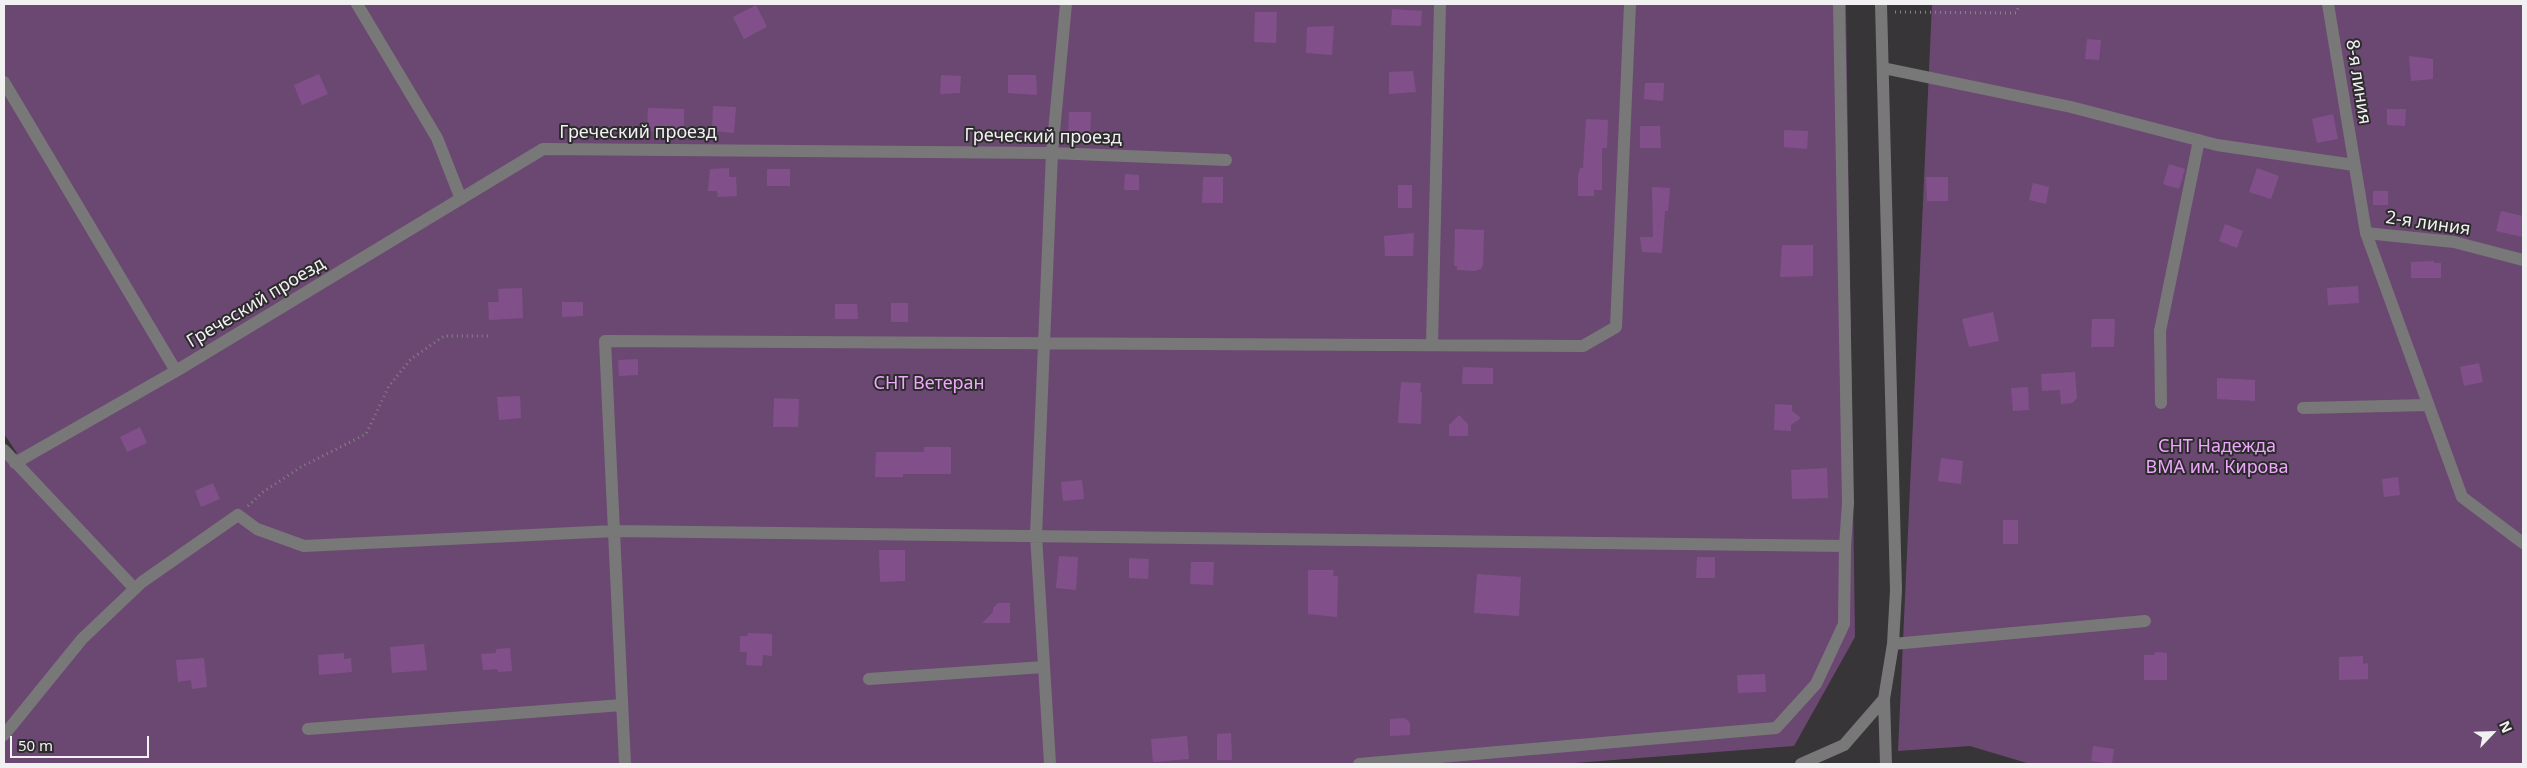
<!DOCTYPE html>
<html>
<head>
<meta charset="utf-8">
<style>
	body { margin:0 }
	#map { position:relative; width:2527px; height:768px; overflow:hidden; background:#373537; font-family:"Noto Sans",sans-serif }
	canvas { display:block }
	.frame { position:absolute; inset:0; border:5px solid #f2f1f2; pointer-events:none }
	.north { position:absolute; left:2467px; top:708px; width:50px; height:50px; -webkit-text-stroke:4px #2d2b2d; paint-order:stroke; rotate:66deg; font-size:14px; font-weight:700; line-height:20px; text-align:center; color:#f2f1f2 }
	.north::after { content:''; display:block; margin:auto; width:18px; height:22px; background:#f2f1f2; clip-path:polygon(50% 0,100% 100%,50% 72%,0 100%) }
	.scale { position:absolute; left:10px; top:736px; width:139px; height:22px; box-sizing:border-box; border:2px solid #f2f1f2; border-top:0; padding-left:6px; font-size:15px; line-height:18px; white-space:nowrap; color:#f2f1f2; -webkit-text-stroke:4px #2d2b2d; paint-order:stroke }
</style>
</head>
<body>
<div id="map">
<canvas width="2527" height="768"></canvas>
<div class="frame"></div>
<div class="north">N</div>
<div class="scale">50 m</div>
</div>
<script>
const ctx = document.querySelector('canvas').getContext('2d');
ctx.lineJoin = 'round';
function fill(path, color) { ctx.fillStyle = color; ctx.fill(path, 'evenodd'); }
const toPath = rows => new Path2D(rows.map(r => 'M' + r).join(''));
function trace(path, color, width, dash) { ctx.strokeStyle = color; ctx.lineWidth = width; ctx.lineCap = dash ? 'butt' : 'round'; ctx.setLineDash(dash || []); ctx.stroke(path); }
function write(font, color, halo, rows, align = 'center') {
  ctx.font = font + ' "Noto Sans",sans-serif'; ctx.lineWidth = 4; ctx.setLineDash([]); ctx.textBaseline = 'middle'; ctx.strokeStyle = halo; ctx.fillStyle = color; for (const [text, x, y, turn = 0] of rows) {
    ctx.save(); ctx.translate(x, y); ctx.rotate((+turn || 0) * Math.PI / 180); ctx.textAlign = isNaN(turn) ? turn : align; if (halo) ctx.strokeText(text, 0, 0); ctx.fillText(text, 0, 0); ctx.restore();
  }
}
const green = toPath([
	[4,4,1846,4,1855,637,1794,746,1562,764,4,764,4,461,17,453,4,434],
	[1932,4,2523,4,2523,764,2030,764,1970,746,1898,751]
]);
const building = toPath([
	[756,5,767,27,744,39,733,17],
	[1392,9,1422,11,1421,26,1391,25],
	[1255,12,1277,12,1276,43,1254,42],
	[1334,26,1332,55,1306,53,1307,27],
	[2087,39,2101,40,2099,60,2085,59],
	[2409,56,2433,59,2433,79,2411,81],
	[1413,71,1416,92,1389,94,1389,72],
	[319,74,328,94,302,105,294,85],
	[941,75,961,76,960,93,940,94],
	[1008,75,1036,75,1037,95,1008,93],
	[1645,83,1664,83,1663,101,1644,99],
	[713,106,736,107,734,133,712,131],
	[648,108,684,109,684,132,647,131],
	[2387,109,2406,109,2405,126,2387,125],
	[1069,112,1091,112,1090,137,1068,136],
	[2333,114,2338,139,2317,143,2312,119],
	[1586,119,1608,120,1607,148,1602,148,1602,190,1594,190,1594,196,1578,196,1578,175,1580,168,1583,168],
	[1640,126,1660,126,1661,148,1640,148],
	[1784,130,1808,131,1807,149,1784,147],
	[2169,164,2185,169,2179,189,2163,184],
	[729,168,729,177,736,177,737,196,718,197,717,191,708,191,710,169],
	[2257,168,2279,176,2271,199,2249,192],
	[767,169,790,169,790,186,767,186],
	[1125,174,1139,175,1139,190,1124,190],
	[1203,177,1223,177,1223,203,1202,203],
	[1926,177,1948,177,1948,201,1927,201],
	[2033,183,2049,187,2046,204,2029,200],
	[1398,185,1412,185,1412,208,1398,208],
	[1652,187,1670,188,1668,211,1665,211,1662,253,1642,252,1640,237,1653,237],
	[2373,191,2388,191,2388,205,2373,205],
	[2501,211,2523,216,2523,237,2496,231],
	[2225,224,2243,231,2237,248,2219,241],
	[1455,229,1484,230,1483,265,1481,269,1475,271,1457,270,1457,266,1454,266],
	[1414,233,1413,256,1385,256,1384,236],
	[1782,245,1813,245,1813,276,1780,277],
	[2434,261,2434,263,2441,263,2441,278,2411,278,2411,262],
	[2358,286,2359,303,2328,305,2327,288],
	[522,288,523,318,489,320,488,302,499,302,498,289],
	[562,302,583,302,583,316,562,317],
	[891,303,908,303,908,322,891,322],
	[835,304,857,304,858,319,835,319],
	[1993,312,1999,341,1969,347,1962,319],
	[2092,319,2115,319,2114,347,2091,347],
	[638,359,638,375,619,376,618,360],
	[2479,363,2483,382,2464,386,2460,367],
	[1463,367,1493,368,1493,384,1462,384],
	[2075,372,2077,398,2072,403,2061,404,2060,390,2042,391,2041,374],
	[2217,378,2255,380,2255,401,2217,399],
	[1401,382,1421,383,1420,392,1422,392,1421,424,1398,423],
	[2028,387,2029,410,2013,411,2011,388],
	[520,396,521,418,499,420,497,397],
	[774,398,799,399,798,427,773,427],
	[1775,404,1792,405,1792,411,1801,418,1791,425,1791,431,1774,430],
	[1459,415,1468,424,1468,436,1449,436,1449,425],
	[140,427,147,443,127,452,120,437],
	[924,447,951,447,951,474,903,474,903,477,875,477,876,452,924,452],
	[1941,458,1963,461,1961,484,1938,481],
	[1827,468,1828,498,1792,499,1791,470],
	[2398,477,2400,495,2384,497,2382,479],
	[1082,480,1084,499,1063,501,1061,482],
	[213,483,220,499,201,507,195,491],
	[2003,520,2018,520,2018,544,2003,544],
	[879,550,905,550,905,581,880,582],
	[1059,556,1078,557,1076,590,1056,588],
	[1697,557,1715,557,1715,578,1696,578],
	[1129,558,1149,559,1148,579,1129,578],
	[1191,562,1214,562,1213,585,1190,584],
	[1308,570,1334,570,1333,576,1338,576,1337,617,1308,614],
	[1477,574,1521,577,1519,616,1474,613],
	[998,603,1010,603,1010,623,982,623,993,612,993,608],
	[748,633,772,634,772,656,763,655,762,666,746,665,747,652,740,652,740,636,747,636],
	[424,644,427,670,392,673,390,647],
	[510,648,512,671,498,672,497,669,483,670,481,654,496,653,496,649],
	[2156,652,2167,653,2167,680,2144,680,2144,655,2154,655],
	[344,653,344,659,351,658,352,672,319,675,318,655],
	[2363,656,2363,664,2368,663,2368,679,2339,680,2339,657],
	[204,658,207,687,192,689,191,680,178,682,176,660],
	[1765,674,1766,692,1738,693,1737,675],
	[1405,718,1410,723,1410,735,1390,736,1390,719],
	[1231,733,1232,760,1217,760,1217,734],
	[1187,736,1189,759,1153,762,1151,739],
	[2093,746,2114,749,2112,764,2091,761]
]);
const path = toPath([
	[1895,12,2016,13,2020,4],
	[248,506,263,492,301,467,366,434,389,386,411,359,444,336,491,336]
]);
const minor = toPath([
	[357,4,437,138,461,199],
	[2328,4,2366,233,2454,242,2523,260],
	[1883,68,2071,107,2217,145,2354,165],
	[4,82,176,371],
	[2366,233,2462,497,2523,543],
	[1432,345,1440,4],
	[2161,403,2160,331,2199,140],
	[2303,408,2428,405],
	[4,450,135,589],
	[15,463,176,371,543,149,1052,153,1226,160],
	[1893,644,2145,621],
	[869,679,1044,667],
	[1884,699,1886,764],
	[308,729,622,705],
	[4,735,82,639,142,582,238,515,257,529,304,546,614,531,1845,546],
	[625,764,605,341,1583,346,1616,327,1630,4],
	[1050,764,1036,535,1052,153,1066,4],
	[1359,764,1776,728,1816,684,1844,624,1845,546,1848,503,1839,4],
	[1801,764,1844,745,1884,699,1893,644,1896,590,1881,4]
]);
const streetNames = [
	["8-я линия",2358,82,81],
	["Греческий проезд",638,133],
	["Греческий проезд",1043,137,1],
	["2-я линия",2428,224,8],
	["Греческий проезд",256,303,-31]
];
const parkNames = [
	["СНТ Ветеран",929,384],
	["СНТ Надежда",2217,447],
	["ВМА им. Кирова",2217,468]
];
fill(green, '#6b4872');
fill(building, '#81508a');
trace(path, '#858385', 3, [1, 4]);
trace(minor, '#797879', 12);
write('18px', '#f2f1f2', '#2d2b2d', streetNames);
write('18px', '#eea8fb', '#2d2b2d', parkNames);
</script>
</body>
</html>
